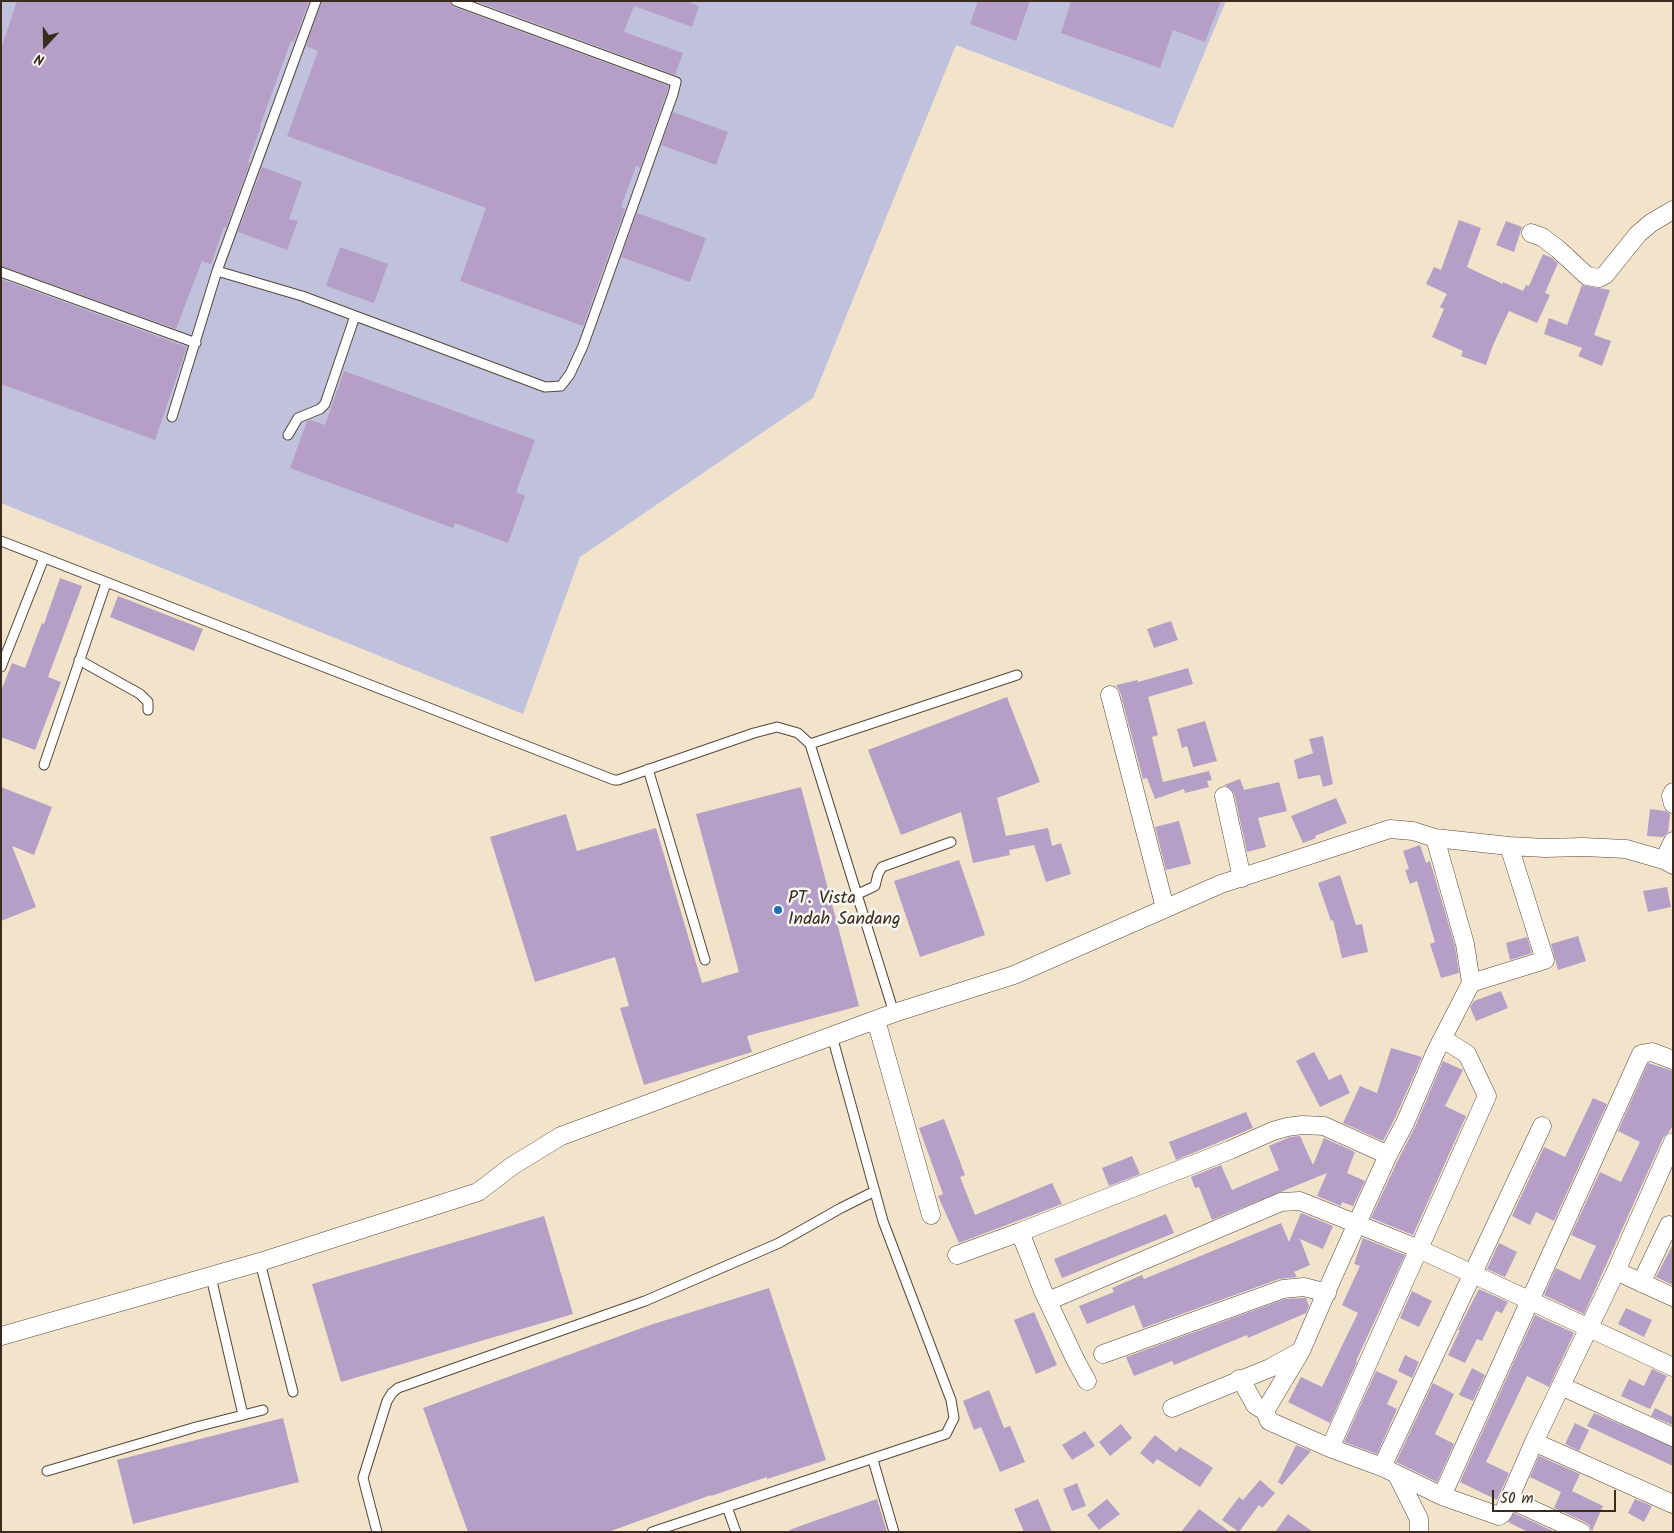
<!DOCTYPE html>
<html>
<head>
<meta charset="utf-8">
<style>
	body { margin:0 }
	#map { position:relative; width:1674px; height:1533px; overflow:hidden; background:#f2e4cb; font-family:Kalam,sans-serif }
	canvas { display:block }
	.frame { position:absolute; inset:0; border:2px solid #3b2a1e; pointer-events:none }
	.north { position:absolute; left:20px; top:20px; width:50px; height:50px; -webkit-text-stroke:4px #f6f6f2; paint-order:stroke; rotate:201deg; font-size:14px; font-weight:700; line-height:20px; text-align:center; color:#3b2a1e }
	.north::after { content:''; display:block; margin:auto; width:18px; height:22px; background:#3b2a1e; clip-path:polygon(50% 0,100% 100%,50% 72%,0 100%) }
	.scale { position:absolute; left:1492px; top:1490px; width:124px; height:22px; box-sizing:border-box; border:2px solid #3b2a1e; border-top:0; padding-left:6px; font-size:15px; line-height:18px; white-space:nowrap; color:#3b2a1e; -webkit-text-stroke:4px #f6f6f2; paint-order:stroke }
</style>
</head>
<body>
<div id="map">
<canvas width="1674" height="1533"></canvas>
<div class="frame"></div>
<div class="north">N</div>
<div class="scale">50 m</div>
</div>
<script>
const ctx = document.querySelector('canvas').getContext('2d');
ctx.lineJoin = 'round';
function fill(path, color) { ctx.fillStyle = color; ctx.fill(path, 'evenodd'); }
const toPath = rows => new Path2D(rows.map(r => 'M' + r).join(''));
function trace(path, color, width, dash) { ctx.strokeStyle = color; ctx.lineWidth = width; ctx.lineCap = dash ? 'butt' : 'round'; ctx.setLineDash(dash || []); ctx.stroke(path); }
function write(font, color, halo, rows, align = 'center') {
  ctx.font = font + ' Kalam,sans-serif'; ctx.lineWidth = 5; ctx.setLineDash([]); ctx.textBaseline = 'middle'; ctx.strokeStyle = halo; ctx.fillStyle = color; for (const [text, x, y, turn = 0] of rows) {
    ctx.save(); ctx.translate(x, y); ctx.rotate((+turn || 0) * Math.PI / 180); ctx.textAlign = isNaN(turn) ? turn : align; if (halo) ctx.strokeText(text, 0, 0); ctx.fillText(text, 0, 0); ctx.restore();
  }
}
const industrial = toPath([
	[1,1,1226,1,1173,128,956,45,813,398,580,557,523,714,1,503]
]);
const building = toPath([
	[17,1,309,1,294,42,291,41,260,126,261,127,248,162,250,163,226,228,224,227,211,264,202,261,176,329,1,266,1,49],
	[322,1,450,1,454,7,669,86,640,168,636,166,621,207,625,209,583,326,460,281,486,208,287,136,318,51,306,46],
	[475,1,687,1,699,6,692,27,634,6,624,32,683,53,675,75],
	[978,1,1030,1,1016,41,970,24],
	[1071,1,1221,1,1205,42,1173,30,1160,68,1061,33],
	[673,112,728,132,716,165,661,145],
	[262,167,302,182,289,219,298,221,287,250,238,232],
	[637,213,706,238,690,282,621,257],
	[1459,220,1481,228,1467,267,1503,284,1503,282,1523,291,1526,285,1529,286,1543,254,1552,258,1558,263,1545,293,1550,295,1537,323,1509,311,1493,345,1486,365,1461,356,1463,351,1432,337,1444,309,1440,307,1447,294,1426,284,1434,267,1441,270],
	[1506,221,1522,227,1514,252,1496,245],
	[340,247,388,264,374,303,326,286],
	[1,279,187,347,155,440,1,384],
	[1582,285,1610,290,1594,335,1611,341,1602,366,1578,356,1582,348,1544,334,1549,318,1567,325],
	[344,371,535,440,516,492,525,496,508,543,455,523,453,528,290,468,307,421,310,420,325,425],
	[60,578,82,586,48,677,61,682,35,750,1,737,1,691,12,663,25,668,42,623,44,624],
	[118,596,203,629,194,651,110,617],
	[1171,621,1178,640,1154,648,1147,629],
	[1188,668,1193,684,1148,697,1158,735,1152,737,1163,782,1209,771,1212,780,1207,781,1209,787,1185,793,1184,789,1155,799,1147,778,1143,779,1120,692,1116,685,1138,680,1138,682],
	[1007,697,1040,782,997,798,1006,836,1048,828,1052,846,1061,843,1071,874,1046,882,1034,845,1009,850,1010,855,973,863,961,812,901,835,868,750],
	[1205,721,1217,761,1193,767,1187,746,1182,748,1177,729],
	[1323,736,1333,784,1323,787,1320,775,1298,779,1294,760,1313,753,1309,739],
	[1240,779,1244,790,1279,782,1287,811,1258,818,1266,847,1247,852,1234,793,1231,789,1224,785],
	[1,787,52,807,34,855,12,846,36,907,1,921],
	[801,787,859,1006,747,1036,752,1052,644,1085,620,1008,629,1006,615,957,535,982,490,837,566,814,577,851,656,828,702,983,739,972,696,814],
	[1336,798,1347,823,1315,836,1316,838,1303,843,1291,816],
	[1650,809,1665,811,1670,814,1668,832,1663,837,1647,836],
	[1179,821,1191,864,1166,870,1155,827],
	[1420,845,1426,863,1430,861,1455,946,1459,973,1441,978,1430,944,1435,942,1417,881,1410,884,1405,870,1409,869,1403,851],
	[959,860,985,935,920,957,894,881],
	[1340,875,1356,925,1362,924,1368,952,1342,958,1333,920,1331,921,1318,883],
	[1667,887,1671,907,1648,912,1643,891],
	[1578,936,1586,961,1558,970,1551,944],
	[1527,937,1532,953,1510,960,1506,943],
	[1501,991,1508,1008,1476,1021,1470,1007,1474,1001],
	[1391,1048,1422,1057,1395,1118,1383,1141,1343,1123,1360,1086,1377,1093],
	[1314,1052,1329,1080,1341,1074,1350,1093,1320,1107,1296,1061],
	[1443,1061,1463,1070,1445,1106,1466,1116,1413,1235,1371,1218,1398,1160,1415,1127],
	[1648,1063,1673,1071,1673,1125,1669,1132,1663,1138,1584,1314,1544,1295,1556,1268,1580,1280,1596,1246,1571,1235,1600,1172,1621,1182,1640,1142,1618,1131],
	[1593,1098,1607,1104,1554,1221,1536,1212,1530,1225,1512,1216,1544,1147,1565,1157],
	[1246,1112,1253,1128,1176,1160,1169,1142],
	[944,1119,965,1175,960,1177,975,1215,1052,1183,1062,1204,959,1243,938,1196,943,1194,919,1128],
	[1300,1136,1313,1165,1324,1138,1355,1152,1347,1173,1365,1181,1353,1206,1342,1202,1341,1206,1317,1196,1327,1173,1212,1220,1199,1187,1195,1188,1191,1177,1221,1165,1232,1190,1279,1170,1269,1146,1290,1137],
	[1132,1156,1140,1174,1109,1186,1102,1168],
	[1301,1213,1333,1226,1323,1249,1300,1239,1310,1265,1294,1272,1297,1277,1279,1279,1143,1328,1134,1305,1087,1324,1079,1306,1114,1292,1112,1288,1142,1275,1144,1279,1281,1223,1289,1242],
	[1166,1214,1174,1233,1062,1278,1054,1259],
	[544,1216,573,1314,341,1382,312,1284],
	[1363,1238,1405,1255,1356,1361,1357,1362,1330,1423,1288,1402,1301,1377,1322,1387,1358,1313,1342,1305,1360,1266,1354,1264],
	[1499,1243,1517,1252,1505,1277,1487,1269],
	[1673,1244,1673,1285,1656,1277],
	[769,1288,826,1460,767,1479,767,1477,711,1496,711,1495,608,1532,468,1532,423,1408,650,1325],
	[1479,1289,1508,1302,1502,1313,1496,1311,1482,1341,1477,1339,1465,1363,1448,1355,1460,1330,1458,1330],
	[1412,1291,1432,1301,1419,1327,1400,1318],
	[1303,1298,1306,1298,1309,1306,1306,1313,1248,1338,1247,1335,1174,1365,1172,1361,1134,1376,1126,1357,1285,1299],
	[1626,1308,1652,1320,1644,1337,1618,1324],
	[1034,1312,1057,1365,1036,1374,1014,1320],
	[1535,1315,1574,1333,1549,1387,1527,1376,1486,1462,1509,1473,1497,1500,1460,1482],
	[1405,1355,1419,1362,1412,1378,1398,1371],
	[1472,1368,1485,1375,1473,1401,1459,1395],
	[1652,1369,1667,1376,1650,1409,1621,1396,1629,1379,1644,1386],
	[1376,1371,1398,1381,1387,1404,1397,1409,1377,1454,1344,1442],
	[1433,1383,1454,1394,1435,1434,1454,1444,1437,1482,1396,1462],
	[989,1390,1004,1428,1010,1426,1025,1462,1000,1472,981,1427,974,1430,963,1401],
	[1655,1408,1673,1417,1673,1425,1651,1416],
	[1594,1413,1673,1447,1673,1466,1587,1426],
	[283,1418,299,1482,133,1524,117,1460],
	[1575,1423,1589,1430,1579,1451,1565,1444],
	[1121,1424,1132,1438,1110,1456,1099,1442],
	[1085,1431,1095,1446,1072,1460,1062,1445],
	[1155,1435,1176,1452,1180,1447,1213,1468,1200,1487,1157,1459,1153,1464,1140,1453],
	[1296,1445,1311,1451,1282,1485,1278,1482],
	[1539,1456,1580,1474,1572,1491,1603,1506,1592,1531,1589,1525,1585,1522,1554,1508,1561,1492,1530,1477],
	[1260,1480,1275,1493,1262,1508,1259,1505,1239,1532,1222,1520,1239,1497,1243,1500],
	[1077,1483,1086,1506,1072,1511,1063,1489],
	[877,1499,887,1532,790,1532,789,1530,817,1520],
	[1038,1499,1052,1532,1024,1532,1014,1509],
	[1107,1499,1120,1514,1099,1530,1087,1515],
	[1635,1499,1652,1506,1644,1522,1628,1513],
	[1199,1509,1230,1532,1181,1532],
	[1514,1513,1555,1532,1528,1532,1508,1522],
	[1288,1514,1313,1532,1275,1532]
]);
const lane = toPath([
	[217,271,302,296,545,387,561,386,570,374,583,346,673,94,676,82,456,1],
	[1,272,196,343],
	[172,417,217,271,316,1],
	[288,435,298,418,320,409,325,404,355,316],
	[1,541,614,780,618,780,754,733,777,727,798,733,810,744,894,1013],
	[79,660,140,694,148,702,148,710],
	[1,667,44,558],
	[810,744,1017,675],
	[44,765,106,583],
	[648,769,705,960],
	[858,894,875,886,878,874,882,867,951,842],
	[260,1262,293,1392],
	[211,1277,243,1415],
	[873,1460,894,1532],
	[47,1471,196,1427,263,1410],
	[727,1507,736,1532],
	[377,1532,363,1478,387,1401,392,1393,398,1388,645,1301,779,1243,841,1208,875,1191],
	[652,1532,946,1434,954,1418,951,1400,883,1221,832,1036]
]);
const street = toPath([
	[1531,233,1542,237,1558,249,1587,276,1599,278,1605,275,1638,234,1651,223,1673,210],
	[1110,695,1165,908],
	[1673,792,1671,796,1673,804],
	[1224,796,1242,878],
	[1664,860,1673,841],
	[1471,983,1545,960,1509,846],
	[876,1020,931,1215],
	[957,1255,1020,1232],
	[1616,1271,1673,1297],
	[1641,1283,1669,1225,1673,1227],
	[1048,1301,1281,1202,1300,1201,1419,1249,1673,1367],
	[1,1336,260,1262,478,1192,512,1166,561,1136,894,1013,1014,975,1221,884,1390,829,1413,831,1435,838,1509,846,1545,848,1583,847,1626,849,1664,860,1673,865],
	[1301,1351,1265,1411,1269,1421,1330,1448,1382,1467,1442,1496,1499,1516,1503,1513,1534,1442,1616,1271,1673,1142],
	[1103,1354,1283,1289,1304,1287,1327,1293],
	[1239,1379,1244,1385,1255,1405,1265,1411],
	[1087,1381,1075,1359,1043,1291,1020,1232,1230,1150,1273,1131,1287,1127,1302,1125,1324,1126,1388,1155],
	[1561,1386,1673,1437],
	[1172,1408,1270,1368,1301,1351,1332,1279,1388,1155,1405,1123,1436,1051,1471,983,1465,944,1435,838],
	[1534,1442,1673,1504],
	[1330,1448,1487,1096,1467,1054,1443,1039],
	[1382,1467,1542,1126],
	[1397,1475,1419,1519,1419,1532],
	[1442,1496,1641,1054,1652,1052,1673,1060],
	[1509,1499,1581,1532]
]);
const markers = [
	[778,910,5,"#1f6fb2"]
];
const poiNames = [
	["PT. Vista",788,900],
	["Indah Sandang",788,921]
];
fill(industrial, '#c0c2dd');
fill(building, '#b69fc6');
trace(lane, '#564638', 11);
trace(street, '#564638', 19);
trace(lane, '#fff', 9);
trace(street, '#fff', 18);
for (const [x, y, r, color] of markers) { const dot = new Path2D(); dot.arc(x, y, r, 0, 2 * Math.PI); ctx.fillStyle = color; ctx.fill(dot); trace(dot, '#f6f6f2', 2); }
write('18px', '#3b2a1e', '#f6f6f2', poiNames, 'left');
</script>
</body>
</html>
